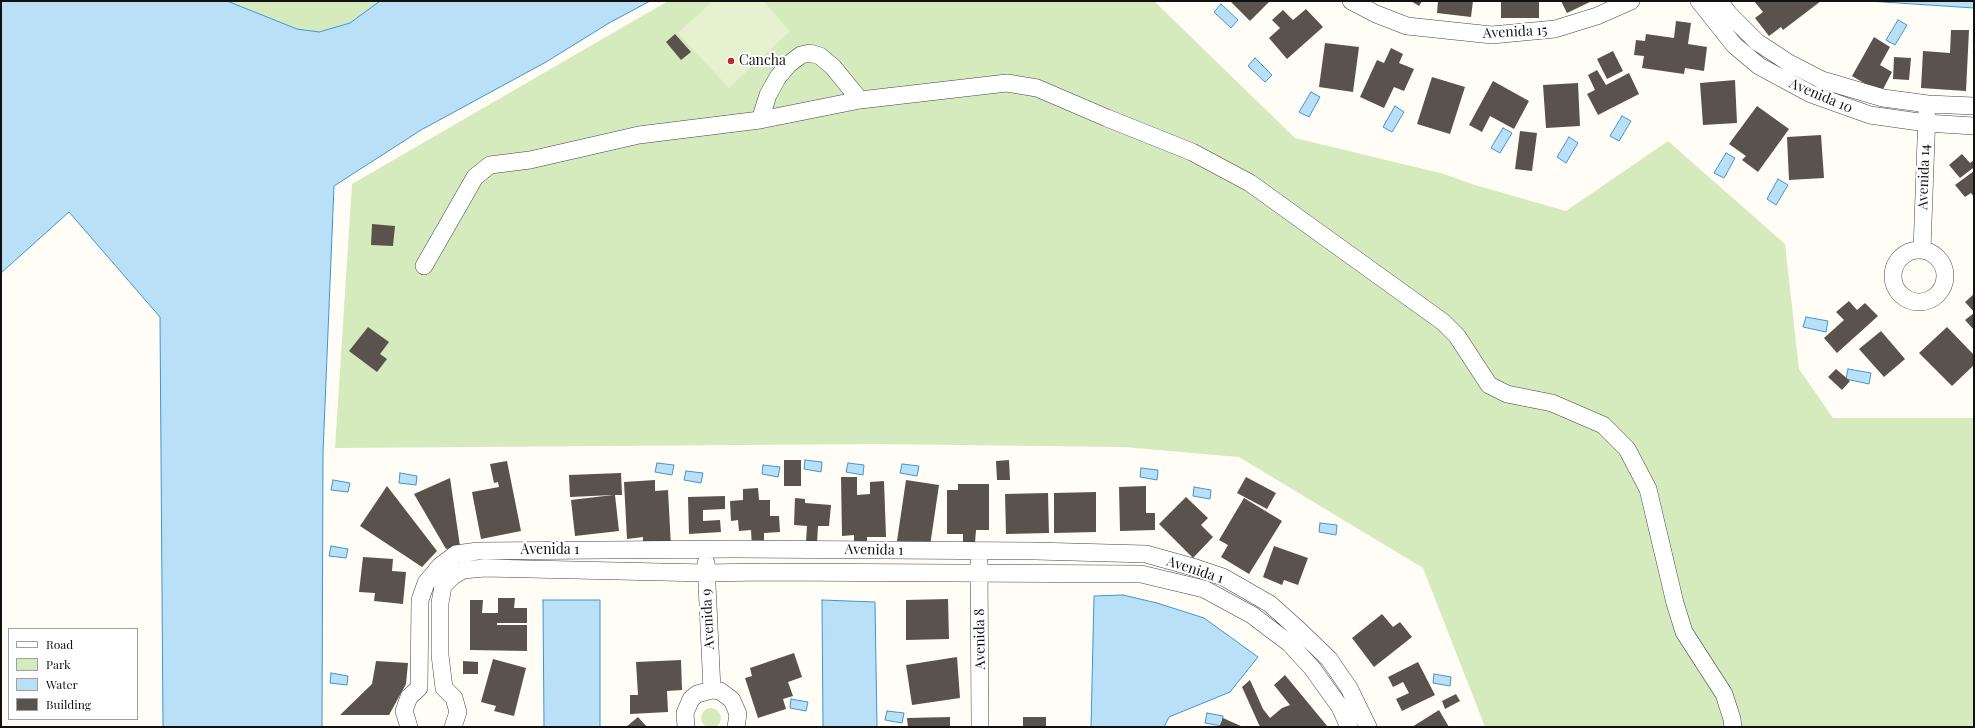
<!DOCTYPE html>
<html>
<head>
<meta charset="utf-8">
<style>
	body { margin:0 }
	#map { position:relative; width:1975px; height:728px; overflow:hidden; background:#fffdf5; font-family:"Playfair Display",serif }
	canvas { display:block }
	.frame { position:absolute; inset:0; border:2px solid #111; pointer-events:none }
	.legend { position:absolute; left:8px; top:628px; width:130px; height:92px; box-sizing:border-box; background:#fff; border:1px solid #a0a0a0; margin:0; padding:5px 7px; list-style:none; font-size:12px; color:#111 }
	.legend li { display:flex; align-items:center; gap:8px; height:20px }
	.legend b { width:20px; border:1px solid #a0a0a0 }
</style>
</head>
<body>
<div id="map">
<canvas width="1975" height="728"></canvas>
<div class="frame"></div>
<ul class="legend">
<li><b style="height:5px;background:#fff"></b>Road</li>
<li><b style="height:11px;background:#d5ebbd"></b>Park</li>
<li><b style="height:11px;background:#b9e0f7"></b>Water</li>
<li><b style="height:11px;background:#5a524d"></b>Building</li>
</ul>
</div>
<script>
const ctx = document.querySelector('canvas').getContext('2d');
ctx.lineJoin = 'round';
function fill(path, color) { ctx.fillStyle = color; ctx.fill(path, 'evenodd'); }
const toPath = rows => new Path2D(rows.map(r => 'M' + r).join(''));
function trace(path, color, width, dash) { ctx.strokeStyle = color; ctx.lineWidth = width; ctx.lineCap = dash ? 'butt' : 'round'; ctx.setLineDash(dash || []); ctx.stroke(path); }
function write(font, color, halo, rows, align = 'center') {
  ctx.font = font + ' "Playfair Display",serif'; ctx.lineWidth = 4; ctx.setLineDash([]); ctx.textBaseline = 'middle'; ctx.strokeStyle = halo; ctx.fillStyle = color; for (const [text, x, y, turn = 0] of rows) {
    ctx.save(); ctx.translate(x, y); ctx.rotate((+turn || 0) * Math.PI / 180); ctx.textAlign = isNaN(turn) ? turn : align; if (halo) ctx.strokeText(text, 0, 0); ctx.fillText(text, 0, 0); ctx.restore();
  }
}
const green = toPath([
	[227,1,380,1,350,23,319,32,297,29],
	[668,1,1154,1,1295,138,1444,174,1475,185,1566,211,1668,141,1785,244,1799,369,1833,418,1974,418,1974,727,1485,727,1423,568,1239,457,1124,447,876,444,335,448,352,184],
	'701 718a10 10 0 1 1 20 0a10 10 0 1 1-20 0Z'
]);
const pitch = toPath([
	[713,1,763,1,790,31,729,88,678,33]
]);
const water = toPath([
	[1,1,227,1,297,29,319,32,350,23,380,1,650,1,609,23,546,62,421,130,334,186,323,453,322,727,163,727,160,317,69,212,1,273,1,1],
	[1868,1,1974,1,1974,8,1868,1],
	[1221,4,1238,20,1231,28,1214,12,1221,4],
	[1898,20,1907,25,1895,45,1886,40,1898,20],
	[1255,58,1272,75,1265,82,1248,66,1255,58],
	[1311,92,1320,97,1309,117,1299,112,1311,92],
	[1395,106,1404,112,1392,132,1383,127,1395,106],
	[1622,116,1631,121,1619,141,1610,136,1622,116],
	[1503,128,1512,133,1500,153,1491,148,1503,128],
	[1569,137,1578,143,1566,163,1557,157,1569,137],
	[1726,153,1735,158,1724,178,1714,173,1726,153],
	[1778,179,1788,185,1776,205,1767,199,1778,179],
	[1806,317,1828,321,1826,332,1803,327,1806,317],
	[1848,369,1871,373,1869,384,1846,379,1848,369],
	[805,460,822,462,821,472,804,469,805,460],
	[657,463,674,465,672,475,655,472,657,463],
	[848,463,864,465,863,475,846,472,848,463],
	[902,464,919,466,917,476,900,473,902,464],
	[763,465,780,467,778,477,762,474,763,465],
	[1141,468,1158,470,1157,480,1140,477,1141,468],
	[686,471,703,473,701,483,684,480,686,471],
	[400,473,417,476,416,485,399,483,400,473],
	[333,480,350,483,348,492,331,490,333,480],
	[1194,487,1211,490,1210,499,1193,496,1194,487],
	[1320,523,1337,525,1336,535,1319,532,1320,523],
	[331,546,348,549,346,558,329,556,331,546],
	[1123,595,1157,603,1204,618,1258,657,1230,692,1169,717,1164,727,1091,727,1094,596,1123,595],
	[543,600,600,600,600,727,544,727,543,600],
	[822,600,875,602,877,727,823,727,822,600],
	[331,673,348,676,347,685,330,683,331,673],
	[1434,674,1451,677,1450,686,1433,683,1434,674],
	[791,699,808,702,806,711,790,708,791,699],
	[887,711,904,713,902,723,885,720,887,711],
	[1207,713,1223,716,1222,726,1205,723,1207,713]
]);
const building = toPath([
	[1230,1,1270,1,1250,21],
	[1411,1,1422,1,1419,6],
	[1438,1,1473,1,1471,17,1437,13],
	[1501,1,1539,1,1539,18,1501,18],
	[1561,1,1592,1,1567,13],
	[1754,1,1821,1,1783,30,1781,27,1769,36,1755,18,1763,12],
	[1306,9,1323,27,1287,59,1269,38,1280,28,1272,20,1283,10,1293,20],
	[1676,21,1691,23,1688,44,1707,47,1704,71,1685,68,1684,74,1642,68,1644,56,1634,55,1636,40,1645,41,1646,34,1674,38],
	[1951,30,1969,30,1966,91,1921,88,1923,51,1950,53],
	[675,34,691,52,681,60,666,42],
	[1874,37,1890,47,1880,65,1892,72,1881,93,1852,76],
	[1325,43,1359,47,1353,92,1319,87],
	[1391,48,1403,54,1399,63,1414,69,1404,91,1394,87,1384,108,1360,97,1377,60,1384,63],
	[1613,51,1623,71,1607,79,1597,59],
	[1894,57,1911,58,1909,80,1893,79],
	[1597,70,1606,85,1629,73,1639,94,1598,115,1587,94,1595,90,1588,75],
	[1432,77,1465,87,1450,134,1417,124],
	[1735,80,1737,123,1703,125,1700,83],
	[1493,81,1529,101,1514,129,1490,116,1482,132,1469,125],
	[1578,83,1580,126,1546,128,1543,85],
	[1757,106,1789,129,1758,172,1742,160,1746,156,1729,144],
	[1520,131,1537,133,1532,171,1515,169],
	[1821,135,1824,178,1789,180,1787,137],
	[1962,154,1970,163,1974,160,1974,169,1973,168,1960,178,1949,165],
	[1974,171,1974,197,1971,193,1965,197,1955,185],
	[372,224,395,226,393,246,371,245],
	[1974,294,1974,312,1965,302],
	[1849,301,1857,310,1865,303,1878,316,1837,353,1824,338,1844,320,1836,312],
	[1974,313,1974,330,1965,320],
	[368,327,389,342,380,354,387,359,377,372,349,351],
	[1947,327,1974,355,1974,365,1952,386,1919,353],
	[1881,331,1905,359,1884,377,1859,349],
	[1836,369,1850,381,1842,390,1828,377],
	[784,460,801,460,801,486,784,486],
	[1009,460,1010,480,997,480,996,461],
	[507,461,521,531,481,539,472,492,499,487,498,482,494,483,490,464],
	[621,473,622,495,615,495,619,531,575,536,571,500,613,495,570,497,569,475],
	[841,477,857,477,857,495,870,494,870,482,884,481,886,537,867,537,867,546,854,547,854,535,842,536],
	[1246,477,1276,493,1267,509,1237,493],
	[450,478,460,546,446,549,414,494],
	[655,480,655,491,668,490,671,547,643,548,643,537,627,539,624,482],
	[906,480,939,485,930,546,897,541],
	[958,484,989,484,989,530,976,530,975,543,963,543,963,534,947,534,947,490,958,490],
	[387,486,437,551,422,567,360,526],
	[1146,486,1146,513,1155,513,1155,530,1120,531,1119,487],
	[758,488,759,500,770,500,770,516,779,516,780,532,764,533,764,548,752,548,751,530,739,531,738,520,731,521,730,501,743,500,743,489],
	[1096,492,1096,532,1054,533,1054,493],
	[1048,493,1049,533,1006,534,1005,494],
	[725,496,725,509,703,510,703,521,720,520,721,532,689,534,688,497],
	[1186,497,1208,518,1201,525,1213,537,1193,558,1159,524],
	[795,498,805,499,805,503,831,505,829,526,818,526,817,543,806,542,807,526,794,525],
	[1244,498,1282,521,1249,574,1221,557,1228,545,1219,540],
	[1274,546,1308,558,1298,585,1284,580,1282,585,1263,577],
	[363,557,393,559,392,571,406,572,403,604,374,601,375,593,359,592],
	[498,598,515,598,514,608,527,608,527,623,497,623,497,625,527,625,527,651,470,650,470,600,483,600,482,613,498,613],
	[948,599,949,639,906,640,906,600],
	[1382,614,1393,627,1400,622,1412,637,1374,667,1352,638],
	[794,653,802,677,788,682,793,696,783,699,786,709,758,718,745,678,752,676,750,668],
	[957,657,960,698,912,705,906,665],
	[493,659,526,668,514,716,494,711,496,706,481,702],
	[681,660,682,690,667,691,668,712,630,714,630,695,638,695,636,662],
	[376,661,408,663,406,684,389,715,340,715,372,684],
	[463,661,478,662,478,674,463,674],
	[1418,662,1435,695,1402,711,1396,699,1409,693,1403,682,1393,687,1388,677],
	[1285,675,1328,727,1260,727,1242,687,1250,680,1263,709,1270,718,1282,708,1290,705,1274,685],
	[1456,694,1460,701,1445,709,1442,701],
	[1439,710,1449,727,1412,727],
	[638,717,647,727,626,727],
	[950,717,950,727,908,727,907,718],
	[1023,717,1046,717,1046,727,1023,727],
	[1223,718,1243,727,1219,727]
]);
const minor = toPath([
	[1351,1,1376,14,1407,26,1492,35,1555,29,1597,16,1631,1],
	[1699,1,1734,45,1759,66,1811,94,1870,115,1926,123,1974,126],
	[1719,1,1729,14,1757,42,1789,63,1822,80,1883,98,1928,104,1974,106],
	[760,120,768,95,778,77,789,64,801,55,810,53,820,56,833,67,860,100],
	[1922,250,1927,112],
	'1893 276a26 26 0 1 1 52 0a26 26 0 1 1-52 0Z',
	[424,266,475,177,490,165,530,160,639,135,760,120,860,100,1007,83,1037,88,1107,118,1192,152,1250,183,1443,322,1457,336,1489,385,1507,394,1552,403,1603,425,1627,449,1648,489,1675,603,1684,632,1724,694,1732,719,1733,727],
	[979,561,980,727],
	[706,563,712,690],
	[409,727,404,711,409,697,419,688,420,600,426,583,440,566,456,554,478,551,735,549,1035,551,1146,554,1196,568,1223,577,1270,604,1300,631,1329,659,1349,688,1368,727],
	[453,727,458,712,454,698,444,688,440,655,440,603,443,586,453,576,463,570,485,568,706,573,764,572,1141,574,1204,589,1252,615,1273,631,1289,643,1312,668,1340,707,1349,727],
	[686,727,685,713,691,699,697,694,712,690,720,691,732,700,738,714,736,727]
]);
const markers = [
	[731,61,4,"#c4262e"]
];
const streetNames = [
	["Avenida 15",1515,32,-3],
	["Avenida 10",1821,96,23],
	["Avenida 14",1924,177,-88],
	["Avenida 1",550,550],
	["Avenida 1",874,550,1],
	["Avenida 1",1195,570,18],
	["Avenida 9",708,619,-93],
	["Avenida 8",980,639,-91]
];
const poiNames = [
	["Cancha",739,61]
];
fill(green, '#d5ebbd');
fill(pitch, '#e6f2cf');
fill(water, '#b9e0f7');
trace(water, '#3f96cf', 1);
fill(building, '#5a524d');
trace(minor, '#444', 18);
trace(minor, '#fff', 17);
for (const [x, y, r, color] of markers) { const dot = new Path2D(); dot.arc(x, y, r, 0, 2 * Math.PI); ctx.fillStyle = color; ctx.fill(dot); trace(dot, '#fff', 1.5); }
write('14px', '#111', '#fff', streetNames);
write('14px', '#111', '#fff', poiNames, 'left');
</script>
</body>
</html>
